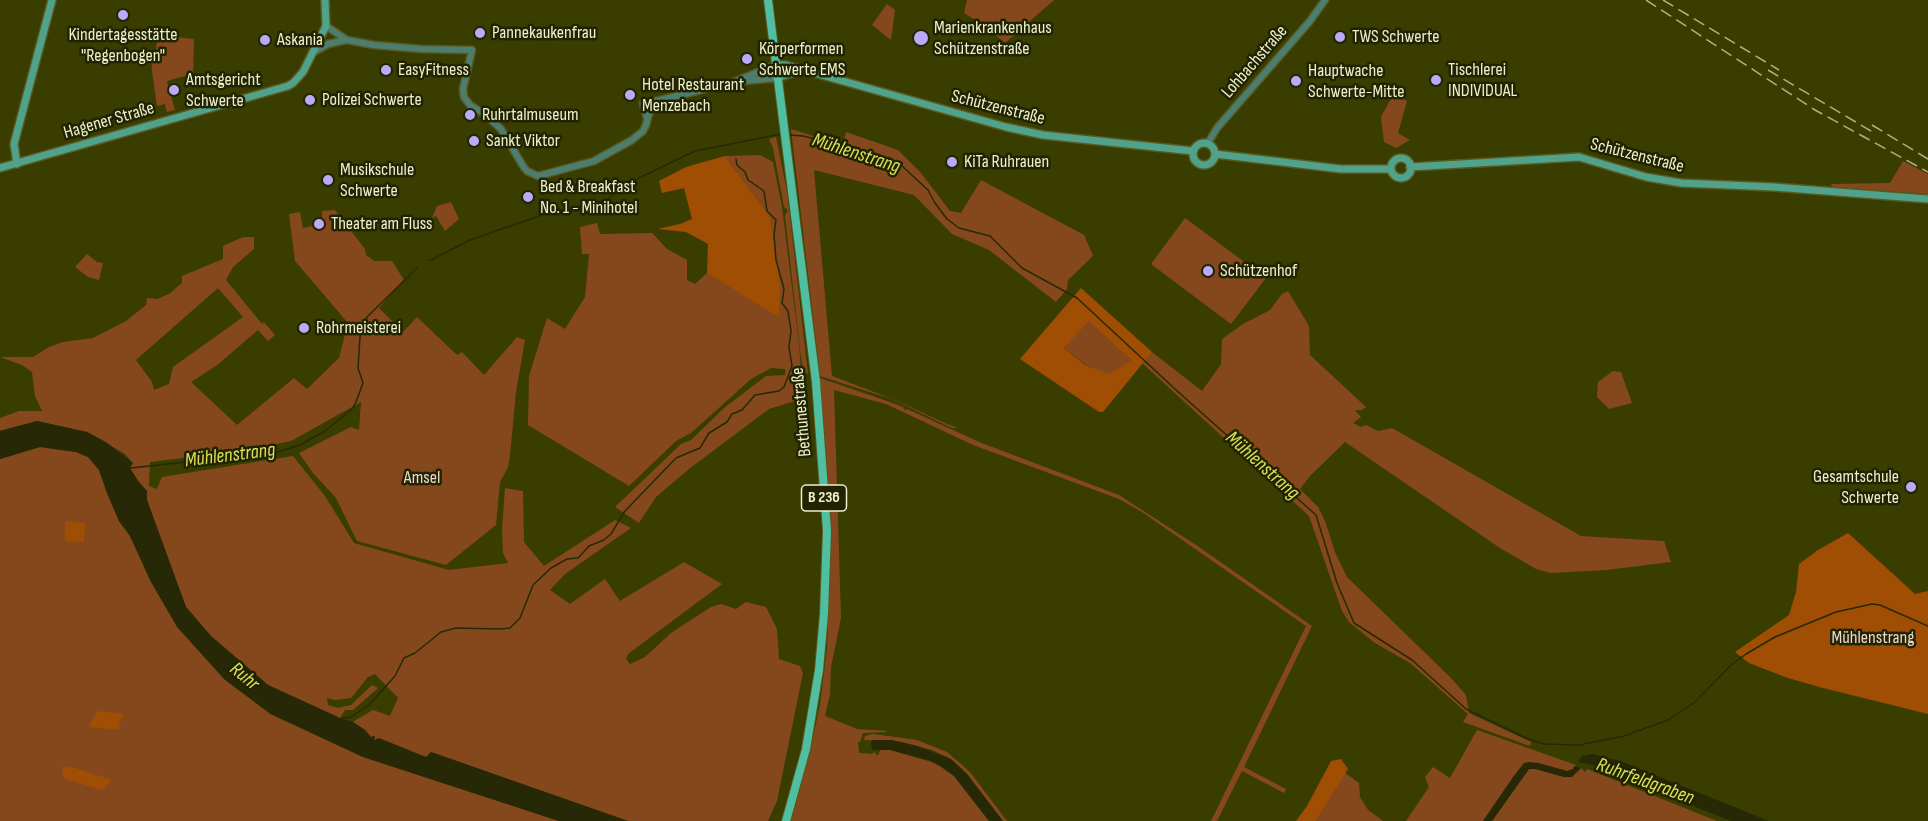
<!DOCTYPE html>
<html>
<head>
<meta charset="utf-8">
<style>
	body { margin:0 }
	canvas { display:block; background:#3a3d00 }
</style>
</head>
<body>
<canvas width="1928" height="821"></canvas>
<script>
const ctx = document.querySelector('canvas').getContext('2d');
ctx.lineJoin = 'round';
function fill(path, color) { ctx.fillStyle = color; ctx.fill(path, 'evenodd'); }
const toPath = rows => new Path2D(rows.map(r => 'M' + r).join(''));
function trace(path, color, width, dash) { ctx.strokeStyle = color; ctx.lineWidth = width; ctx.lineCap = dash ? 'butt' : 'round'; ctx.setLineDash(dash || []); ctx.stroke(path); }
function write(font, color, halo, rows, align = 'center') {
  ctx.font = font + ' "Sofia Sans Condensed",sans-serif'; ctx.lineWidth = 5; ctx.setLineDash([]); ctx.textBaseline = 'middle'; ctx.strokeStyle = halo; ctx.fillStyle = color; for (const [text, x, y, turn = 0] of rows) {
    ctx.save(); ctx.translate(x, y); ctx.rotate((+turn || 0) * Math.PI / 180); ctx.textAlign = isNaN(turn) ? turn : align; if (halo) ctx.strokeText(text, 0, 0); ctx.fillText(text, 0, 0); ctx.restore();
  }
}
const green = toPath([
	[967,0,1054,0,1005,43,984,25,964,13],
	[887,4,895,10,891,40,872,25],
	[157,35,194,39,193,76,185,76,167,81,175,110,167,112,165,104,157,106,152,71,151,51,156,51],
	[1394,93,1407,101,1398,133,1410,140,1396,148,1384,142,1381,117],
	[791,129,843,145,846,132,898,150,921,173,950,211,961,213,981,180,1084,235,1093,256,1068,280,1067,289,1056,302,989,250,952,234,914,195,814,170,832,376,895,400,947,424,958,428,952,428,892,399,820,376],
	[776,137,787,191,808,374,804,371,801,358,785,216,788,210,784,207,773,148,769,139],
	[760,155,773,162,782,207,799,344,801,371,797,370,796,383,801,399,769,409,689,469,656,497,639,523,615,507,681,444,691,440,724,408,766,376,785,375,785,369,771,368,751,379,691,433,676,441,629,486,528,425,529,376,547,318,565,329,585,297,589,254,582,254,580,227,597,223,600,234,652,233,667,249,687,260,687,280,695,284,707,273,779,316,770,217,725,156],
	[1903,161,1928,174,1928,194,1832,187,1831,184,1890,183],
	[451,202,459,219,445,231,436,216,432,218,437,206],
	[335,210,365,249,366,255,374,261,392,261,404,280,379,308,403,332,417,317,457,355,462,352,484,375,517,337,525,340,516,392,510,455,508,467,500,482,496,525,446,565,357,541,336,498,313,473,299,453,351,427,359,430,361,402,291,441,249,450,150,462,149,486,157,489,162,477,293,456,325,496,354,543,449,570,508,563,503,553,502,529,505,488,523,491,524,542,544,566,615,520,631,528,565,574,550,590,570,604,605,579,620,601,684,562,722,584,628,654,626,659,630,664,645,657,671,633,711,607,721,604,736,609,746,602,766,607,777,629,779,659,800,666,803,673,777,801,768,821,628,821,431,752,426,757,374,740,374,736,371,737,365,730,353,722,373,710,390,716,398,698,375,674,368,677,351,698,335,700,327,698,328,705,338,708,351,705,372,685,378,688,353,710,345,710,340,718,268,685,211,636,186,607,147,500,147,491,138,481,130,468,133,463,125,454,87,432,37,421,0,431,0,418,19,411,42,411,35,396,32,372,22,365,0,357,33,357,49,347,63,342,93,338,126,321,146,305,147,298,157,299,169,294,182,283,182,276,223,259,223,246,243,237,254,237,254,249,233,267,226,280,262,324,264,322,275,335,268,341,258,330,216,366,191,382,237,425,294,378,307,389,339,358,348,323,295,261,289,214,300,212,303,228,322,224,322,211],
	[218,288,243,317,173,367,169,384,154,390,152,382,136,360],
	[1185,218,1266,278,1231,324,1151,264],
	[87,254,97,262,103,263,99,280,88,277,75,267],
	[1288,291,1309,326,1310,355,1366,407,1362,410,1355,410,1361,417,1353,423,1361,427,1366,425,1378,431,1392,428,1581,536,1664,541,1671,562,1606,570,1551,573,1536,569,1500,548,1345,442,1310,476,1300,489,1318,507,1325,521,1335,552,1347,577,1451,678,1466,695,1469,713,1531,742,1530,746,1463,722,1468,714,1410,663,1375,643,1349,622,1342,611,1309,516,1142,363,1152,352,1202,391,1221,364,1222,339,1243,324,1270,310,1282,294],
	[1089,320,1131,360,1110,375,1086,365,1064,348],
	[1613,371,1621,372,1632,403,1609,409,1597,397,1598,382],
	[820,378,890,402,903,407,906,411,907,409,979,442,1119,495,1199,547,1312,626,1244,767,1286,789,1284,793,1242,771,1217,821,1211,821,1306,626,1142,512,1119,499,973,445,886,404,834,390,841,618,831,667,830,694,825,716,857,729,887,731,886,732,863,733,860,742,858,742,859,753,872,754,874,752,878,756,880,750,890,750,935,763,954,776,989,821,791,821,811,747,820,704,827,648,831,542,828,480],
	[40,447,76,452,88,457,99,470,107,493,119,521,130,536,151,582,224,679,270,714,363,757,559,821,0,821,0,459],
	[1477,730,1576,765,1573,769,1567,771,1538,763,1525,763,1483,821,1406,821,1429,787,1425,777,1433,767,1450,778],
	[873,734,917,740,947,752,970,772,1007,821,1003,821,967,774,951,759,932,750,902,742,864,740,865,736],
	[1581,768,1585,772,1587,769,1717,821,1492,821,1529,769,1536,769,1564,777,1577,772],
	[1345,773,1359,783,1360,797,1368,810,1383,821,1316,821]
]);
const forest = toPath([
	[725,156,770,217,780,286,779,317,707,273,708,244,686,232,658,229,680,224,692,219,684,188,662,193,659,181,686,167],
	[1081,288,1152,352,1103,412,1099,412,1020,359],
	[1089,321,1131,360,1110,374,1085,365,1064,348],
	[65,521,85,523,84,542,65,541],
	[1848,533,1915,594,1928,591,1928,714,1823,688,1788,678,1749,663,1735,652,1789,615,1796,592,1799,564,1818,550],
	[97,711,123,714,118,730,89,727],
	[1341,759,1348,769,1316,821,1296,821,1307,806,1331,761],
	[63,766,75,768,112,780,102,790,66,779,62,774]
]);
const water = toPath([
	[37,421,87,432,106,442,133,463,130,468,138,481,147,491,147,500,186,607,211,636,268,685,340,718,353,722,365,730,371,737,375,736,374,740,379,738,426,757,431,752,628,821,559,821,363,757,271,714,224,679,177,627,151,582,130,536,119,521,107,493,99,470,88,457,76,452,40,447,0,459,0,431],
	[872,740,892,740,917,746,951,759,967,774,1003,821,989,821,954,776,942,767,928,760,890,750,872,750,871,743],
	[1593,754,1623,762,1769,821,1731,821,1592,765,1578,762,1582,756],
	[1529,762,1538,763,1567,771,1573,769,1574,766,1581,768,1572,777,1564,777,1536,769,1529,769,1492,821,1483,821,1513,777,1524,763]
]);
const stream = toPath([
	[789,135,803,136,879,155,901,165,928,190,935,203,947,219,959,228,990,236,1022,268,1077,298,1175,389,1316,515,1337,583,1354,623,1412,660,1466,709,1528,739,1544,744,1579,745,1624,736,1668,720,1695,702,1731,665,1746,654,1775,637,1836,612,1872,604,1880,605,1928,626],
	[555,212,606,200,639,178,695,151,781,134],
	[429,261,470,240,545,214],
	[131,468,278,452,300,445,325,431,352,409,356,402,363,383,358,368,360,337,367,317,417,268],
	[339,719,351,717,369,705,395,676,404,658,415,653,441,632,456,628,500,629,510,628,520,618,533,585,551,568,567,559,578,558,589,546,604,540,611,534,625,511,676,458,700,448,709,433,727,422,732,414,742,410,755,395,779,391,784,387,792,366,789,347,791,331,788,311,782,303,784,289,776,260,774,235,776,220,767,211,764,191,748,180,745,172,737,165,736,159]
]);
const tertiary = toPath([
	[326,26,347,40,374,45,421,49,472,50,463,89,464,97,470,105,486,115,501,129,523,166,527,171,538,176,594,161,632,140,643,131,646,125,652,102,734,82,775,65],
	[314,52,328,44,346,40],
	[743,81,777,78],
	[643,103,647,118],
	[1208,143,1217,128,1310,21,1325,0]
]);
const secondary = toPath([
	[775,65,786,65,1006,127,1043,135,1193,151],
	[777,78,801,70],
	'1193 154a11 11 0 1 1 22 0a11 11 0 1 1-22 0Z',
	[1215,154,1341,169,1391,169],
	'1391 168a10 10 0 1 1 20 0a10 10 0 1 1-20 0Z',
	[17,164,14,144,52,0],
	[1410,167,1579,157,1646,177,1681,183,1774,187,1928,199],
	[0,168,288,86,293,83,303,72,326,26,325,0]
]);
const primary = toPath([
	[768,0,816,382,827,531,824,614,819,670,806,749,786,821]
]);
const rail = toPath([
	[1646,0,1815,110,1928,172],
	[1663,0,1779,70],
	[1768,70,1876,134],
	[1872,125,1928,159]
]);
const markers = [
	[123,15,6,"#b9abf7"],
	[480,33,6,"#b9abf7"],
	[1340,37,6,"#b9abf7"],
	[921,38,8,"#b9abf7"],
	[265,40,6,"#b9abf7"],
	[747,59,6,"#b9abf7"],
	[386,70,6,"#b9abf7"],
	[1436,80,6,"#b9abf7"],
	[1296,81,6,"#b9abf7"],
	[174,90,6,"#b9abf7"],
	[630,95,6,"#b9abf7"],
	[310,100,6,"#b9abf7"],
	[470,115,6,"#b9abf7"],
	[474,141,6,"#b9abf7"],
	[952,162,6,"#b9abf7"],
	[328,180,6,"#b9abf7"],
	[528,197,6,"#b9abf7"],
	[319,224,6,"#b9abf7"],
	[1208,271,6,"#b9abf7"],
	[304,328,6,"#b9abf7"],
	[1911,487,6,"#b9abf7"]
];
const shields = [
	[824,498,45]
];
const shieldNames = [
	["B 236",824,498]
];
const poiNames = [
	["Marienkrankenhaus",934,28],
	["Schützenstraße",934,49],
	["Pannekaukenfrau",492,33],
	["Kindertagesstätte",123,35,"center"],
	["\"Regenbogen\"",123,56,"center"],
	["TWS Schwerte",1352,37],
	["Askania",277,40],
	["Körperformen",759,49],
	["Schwerte EMS",759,70],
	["EasyFitness",398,70],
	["Tischlerei",1448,70],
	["INDIVIDUAL",1448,91],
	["Hauptwache",1308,71],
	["Schwerte-Mitte",1308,92],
	["Amtsgericht",186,80],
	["Schwerte",186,101],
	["Hotel Restaurant",642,85],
	["Menzebach",642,106],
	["Polizei Schwerte",322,100],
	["Ruhrtalmuseum",482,115],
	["Sankt Viktor",486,141],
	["KiTa Ruhrauen",964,162],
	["Musikschule",340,170],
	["Schwerte",340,191],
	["Bed & Breakfast",540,187],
	["No. 1 - Minihotel",540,208],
	["Theater am Fluss",331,224],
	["Schützenhof",1220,271],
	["Rohrmeisterei",316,328],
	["Gesamtschule",1899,477,"right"],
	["Schwerte",1899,498,"right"]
];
const streetNames = [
	["Lohbachstraße",1255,62,-49],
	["Schützenstraße",998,108,14],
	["Hagener Straße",109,121,-16],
	["Schützenstraße",1637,156,14],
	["Bethunestraße",802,412,-95]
];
const parkNames = [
	["Amsel",422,478],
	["Mühlenstrang",1873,638]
];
const waterNames = [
	["Mühlenstrang",856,154,18],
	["Mühlenstrang",230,456,-7],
	["Mühlenstrang",1262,466,42],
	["Ruhr",244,677,40],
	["Ruhrfeldgraben",1645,782,20]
];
fill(green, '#85481d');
fill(forest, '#a04e04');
fill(water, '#272906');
trace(stream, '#272906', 1.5);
trace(tertiary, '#575a20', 9);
trace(secondary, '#575a20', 10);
trace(primary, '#575a20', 10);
trace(tertiary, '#4c7d6e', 6);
trace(secondary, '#50a28b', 7);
trace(primary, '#50bfa1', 8);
trace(rail, '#adb183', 1.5, [12, 6]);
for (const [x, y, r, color] of markers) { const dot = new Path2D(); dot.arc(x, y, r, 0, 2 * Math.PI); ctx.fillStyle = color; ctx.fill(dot); trace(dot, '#212303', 2); }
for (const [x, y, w] of shields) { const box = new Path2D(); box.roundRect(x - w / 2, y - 13, w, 26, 4.5); ctx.fillStyle = '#212303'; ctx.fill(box); trace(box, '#edf1cb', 1.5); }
write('bold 16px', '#edf1cb', null, shieldNames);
write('18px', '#edf1cb', '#212303', poiNames, 'left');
write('18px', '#edf1cb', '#212303', streetNames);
write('18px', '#efd8ca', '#212303', parkNames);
write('italic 20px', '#d9e156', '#212303', waterNames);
</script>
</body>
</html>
